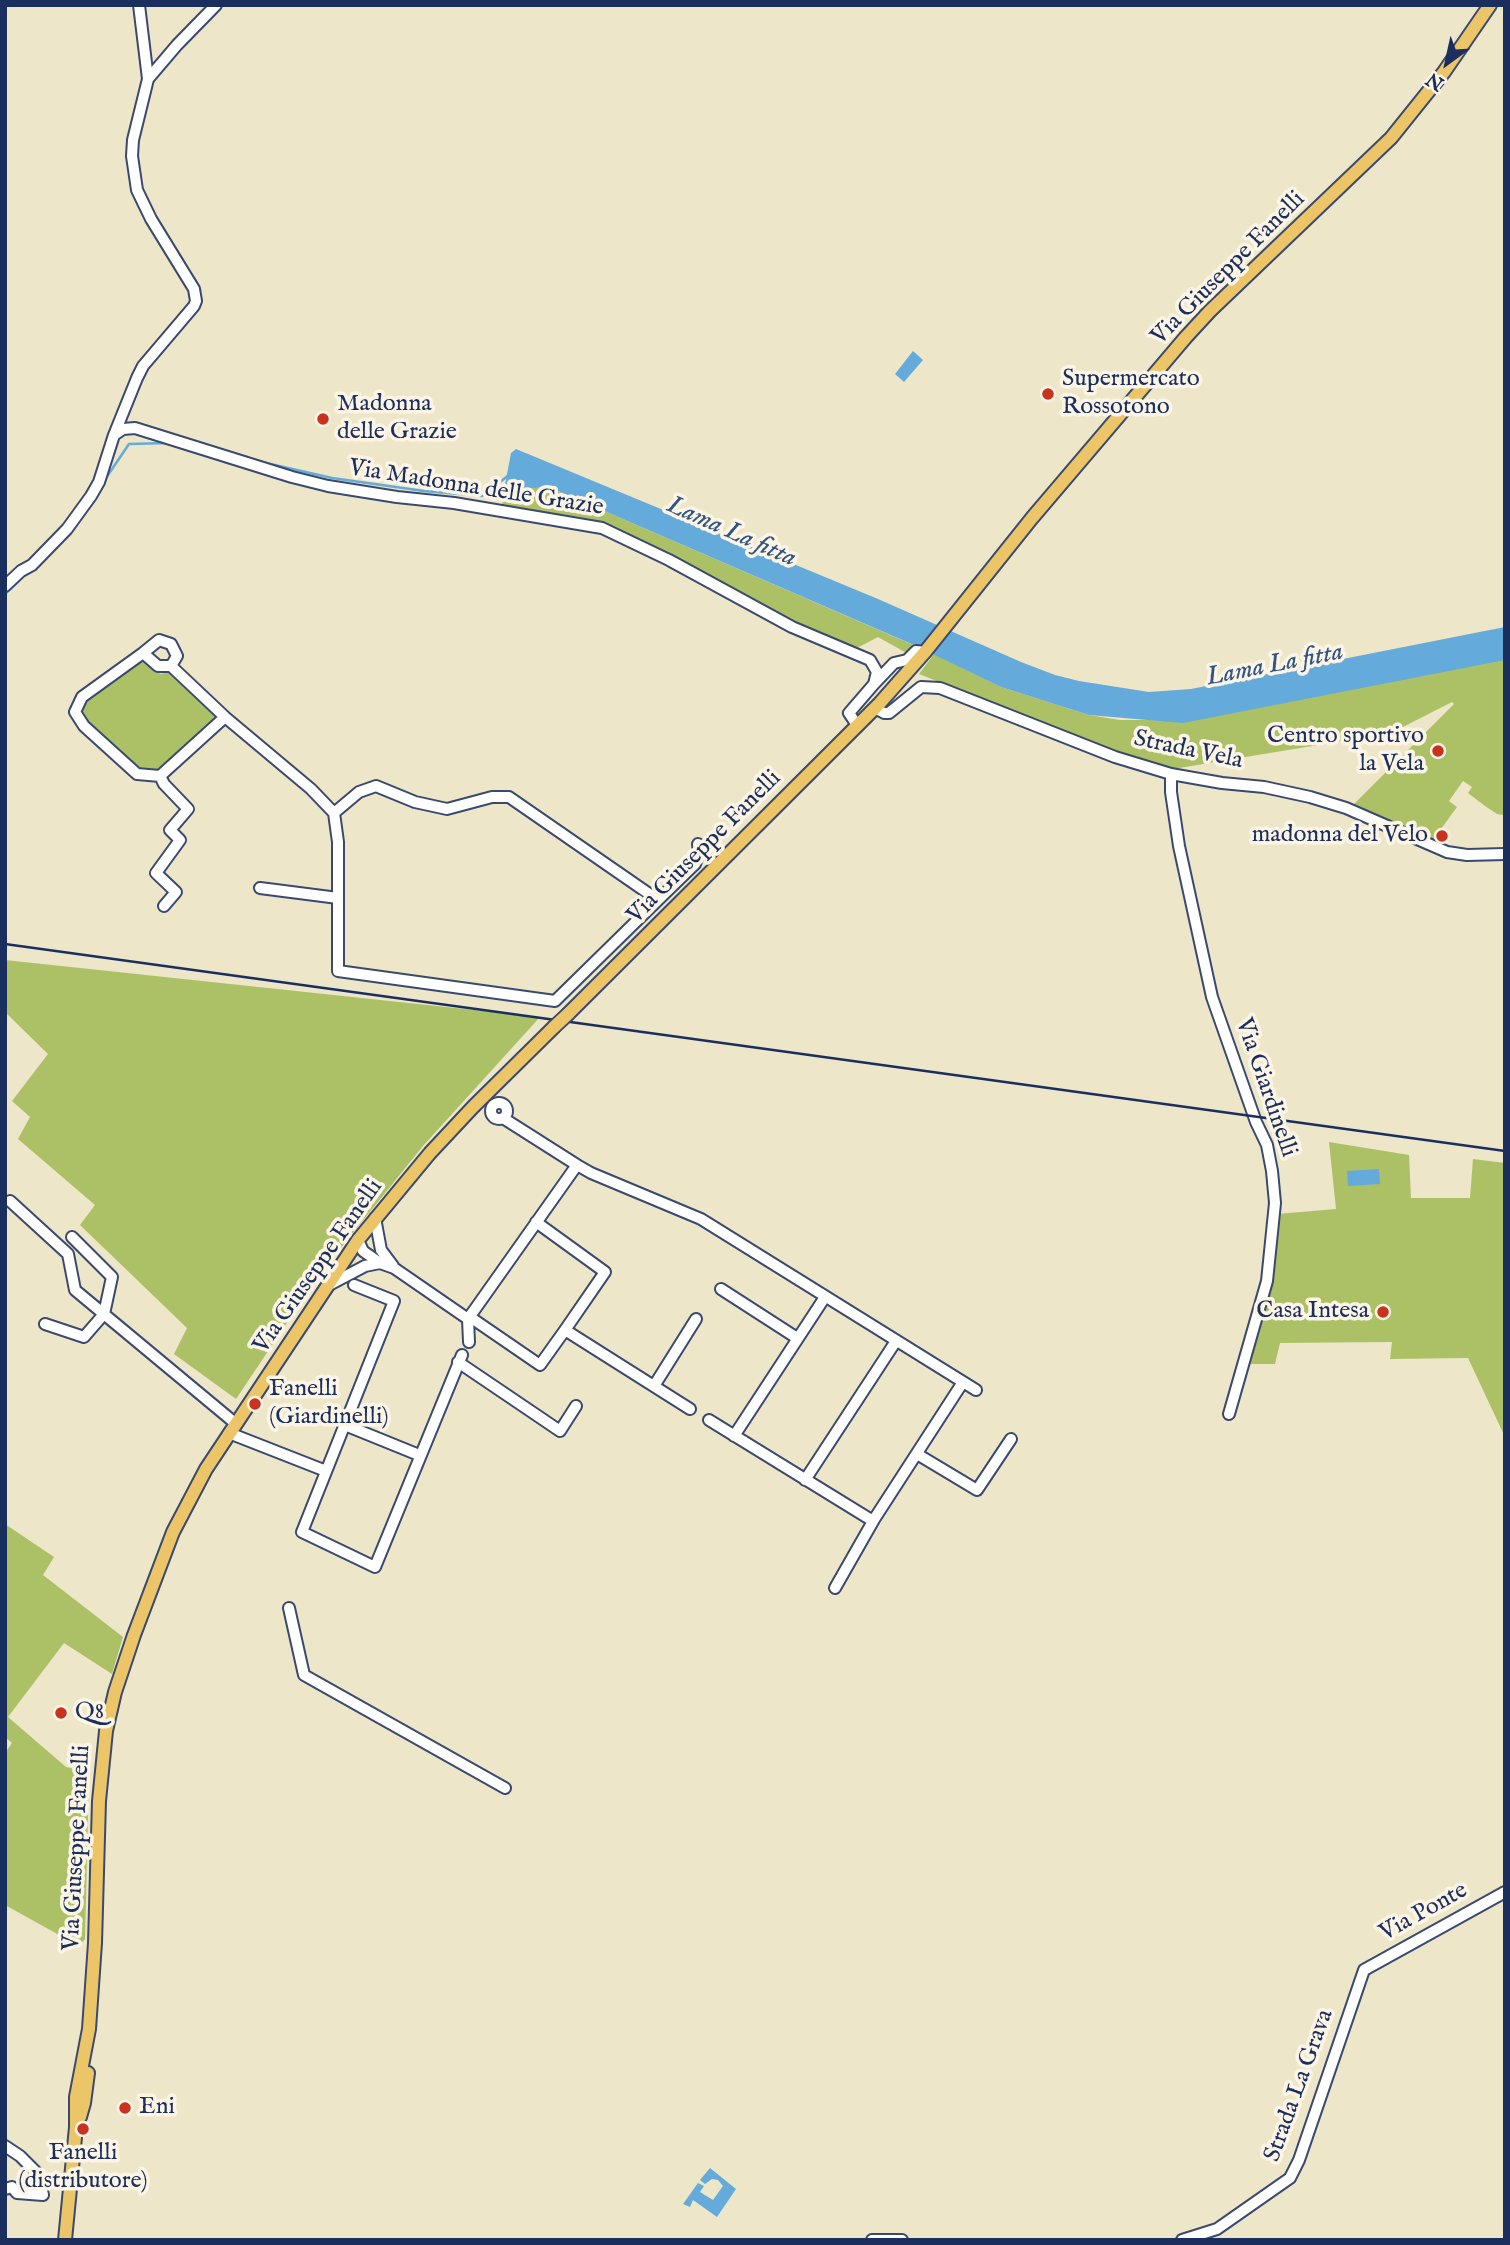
<!DOCTYPE html>
<html>
<head>
<meta charset="utf-8">
<style>
	body { margin:0 }
	#map { position:relative; width:1510px; height:2245px; overflow:hidden; background:#ede6c8; font-family:"IM FELL English",serif }
	canvas { display:block }
	.frame { position:absolute; inset:0; border:7px solid #1b2f5e; pointer-events:none }
	.north { position:absolute; left:1412px; top:28px; width:70px; height:70px; -webkit-text-stroke:5px #fcf5e5; paint-order:stroke; rotate:213deg; font-size:19px; font-weight:700; line-height:28px; text-align:center; color:#1b2f5e }
	.north::after { content:''; display:block; margin:auto; width:24px; height:32px; background:#1b2f5e; clip-path:polygon(50% 0,100% 100%,50% 72%,0 100%) }
</style>
</head>
<body>
<div id="map">
<canvas width="1510" height="2245"></canvas>
<div class="frame"></div>
<div class="north">N</div>
</div>
<script>
const ctx = document.querySelector('canvas').getContext('2d');
ctx.lineJoin = 'round';
function fill(path, color) { ctx.fillStyle = color; ctx.fill(path, 'evenodd'); }
const toPath = rows => new Path2D(rows.map(r => 'M' + r).join(''));
function trace(path, color, width, dash) { ctx.strokeStyle = color; ctx.lineWidth = width; ctx.lineCap = dash ? 'butt' : 'round'; ctx.setLineDash(dash || []); ctx.stroke(path); }
function write(font, color, halo, rows, align = 'center') {
  ctx.font = font + ' "IM FELL English",serif'; ctx.lineWidth = 7; ctx.setLineDash([]); ctx.textBaseline = 'middle'; ctx.strokeStyle = halo; ctx.fillStyle = color; for (const [text, x, y, turn = 0] of rows) {
    ctx.save(); ctx.translate(x, y); ctx.rotate((+turn || 0) * Math.PI / 180); ctx.textAlign = isNaN(turn) ? turn : align; if (halo) ctx.strokeText(text, 0, 0); ctx.fillText(text, 0, 0); ctx.restore();
  }
}
const green = toPath([
	[549,487,918,647,910,655,878,637,855,649,795,623,739,592,605,525,502,506,504,490],
	[934,654,1001,687,1089,715,1120,720,1148,720,1232,710,1505,659,1505,812,1503,815,1497,814,1485,806,1468,793,1472,787,1463,781,1449,801,1457,807,1433,840,1351,807,1454,704,1452,702,1391,733,1173,769,1112,751,919,674],
	[140,660,145,660,160,674,170,672,219,716,158,769,138,772,86,724,81,716,82,708,87,699],
	[5,960,540,1017,423,1146,319,1275,236,1399,174,1354,187,1328,80,1225,95,1205,18,1139,30,1117,12,1101,48,1054,5,1012],
	[1329,1142,1409,1155,1411,1198,1470,1198,1473,1159,1505,1163,1505,1437,1468,1358,1390,1359,1392,1342,1280,1343,1275,1364,1246,1364,1277,1214,1336,1209],
	[5,1524,54,1557,43,1575,123,1637,112,1674,64,1643,8,1717,66,1767,89,1772,85,1939,79,1946,5,1905,5,1753,12,1743,5,1737]
]);
const water = toPath([
	[913,351,923,360,904,382,895,374],
	[516,449,878,599,1021,662,1055,675,1079,681,1149,692,1191,689,1505,627,1505,660,1183,723,1089,715,1001,687,914,645,549,487,504,490,511,453],
	[1379,1169,1380,1184,1348,1186,1347,1171],
	[710,2168,736,2189,717,2217,693,2200,690,2207,683,2204,698,2183,704,2186,700,2192,713,2200,723,2186,718,2180,712,2179,705,2184,700,2180]
]);
const stream = toPath([
	[253,460,332,478,424,491,482,496,509,475],
	[106,478,129,444,169,443],
	[5,594,26,574]
]);
const minor = toPath([
	[148,79,177,45,216,5],
	[114,435,123,429,135,428,292,477,328,486,397,497,454,503,602,528,669,560,792,627,870,660,877,672,874,684],
	[5,586,21,571,32,565,67,529,91,496,99,482,114,435,137,378,143,366,194,306,196,301,194,289,151,219,137,190,132,156,133,140,148,79,139,5],
	[143,653,159,640,171,644,177,656,171,666,225,717,311,789,334,813,338,842,338,971,555,1001,658,900],
	[171,666,158,666,143,653,82,697,75,712,84,726,137,774,160,776,225,717],
	[875,708,884,713,889,713,921,687,940,688,1115,757,1171,774,1222,783,1264,787,1310,797,1346,808,1447,852,1467,855,1505,854],
	[857,725,849,713,874,684,894,663,907,660,916,651,925,652],
	[1171,774,1171,792,1179,846,1212,997,1256,1122,1267,1145,1272,1171,1275,1203,1267,1281,1229,1414],
	[160,776,164,784,188,809,170,830,180,840,156,873,176,892,164,906],
	[334,813,359,792,376,786,415,802,447,809,492,797,509,797,658,900,695,864,699,853,698,844],
	[260,888,338,898],
	'491 1111a8 8 0 1 1 16 0a8 8 0 1 1-16 0Z',
	[503,1118,577,1165],
	[10,1201,68,1254,75,1290,235,1423],
	[375,1218,381,1250,393,1266],
	[358,1240,363,1251,380,1263],
	[354,1285,394,1301,302,1532,375,1567,462,1355],
	[327,1286,365,1266,380,1263,394,1268,468,1319],
	[721,1289,797,1338],
	[470,1317,540,1365,565,1330,605,1272,536,1222],
	[45,1324,84,1337,104,1314,112,1277,72,1237],
	[565,1330,690,1409],
	[469,1342,468,1319,577,1165,591,1173,701,1219,976,1390],
	[458,1362,560,1431,576,1406],
	[654,1386,696,1319],
	[709,1420,873,1521,963,1382],
	[345,1425,419,1455],
	[229,1433,326,1471],
	[734,1436,825,1297],
	[917,1454,977,1490,1011,1439],
	[805,1480,896,1341],
	[835,1588,876,1516],
	[289,1608,304,1675,505,1788],
	[5,2146,20,2156,38,2174,43,2195,17,2193,12,2187,5,2189],
	[872,2240,902,2240],
	[1182,2240,1217,2229,1290,2178,1299,2160,1364,1970,1505,1892]
]);
const major = toPath([
	[568,1014,879,704,925,652,1032,518,1186,337,1210,311,1391,138,1444,72,1490,5],
	[80,2117,84,2103,88,2073],
	[65,2240,76,2127,76,2097,89,2029,95,1943,99,1801,106,1731,115,1692,134,1635,173,1532,206,1469,358,1240,430,1153,473,1107,554,1027]
]);
const rail = toPath([
	[5,944,1505,1151]
]);
const majorBridge = toPath([
	[554,1027,568,1014]
]);
const markers = [
	[1048,394,7,"#c8321e"],
	[323,419,7,"#c8321e"],
	[1438,751,7,"#c8321e"],
	[1442,836,7,"#c8321e"],
	[1383,1312,7,"#c8321e"],
	[255,1404,7,"#c8321e"],
	[61,1713,7,"#c8321e"],
	[125,2108,7,"#c8321e"],
	[83,2129,7,"#c8321e"]
];
const streetNames = [
	["Via Giuseppe Fanelli",1229,269,-45],
	["Via Madonna delle Grazie",476,489,9],
	["Strada Vela",1188,751,12],
	["Via Giuseppe Fanelli",705,848,-45],
	["Via Giardinelli",1265,1088,71],
	["Via Giuseppe Fanelli",319,1267,-55],
	["Via Giuseppe Fanelli",78,1848,-87],
	["Via Ponte",1424,1913,-29],
	["Strada La Grava",1300,2086,-70]
];
const poiNames = [
	["Supermercato",1062,380],
	["Rossotono",1062,408],
	["Madonna",337,405],
	["delle Grazie",337,433],
	["Centro sportivo",1424,737,"right"],
	["la Vela",1424,765,"right"],
	["madonna del Velo",1428,836,"right"],
	["Casa Intesa",1369,1312,"right"],
	["Fanelli",269,1390],
	["(Giardinelli)",269,1418],
	["Q8",75,1713],
	["Eni",139,2108],
	["Fanelli",83,2154,"center"],
	["(distributore)",83,2182,"center"]
];
const waterNames = [
	["Lama La fitta",731,533,24],
	["Lama La fitta",1275,666,-11]
];
fill(green, '#acc166');
fill(water, '#64aada');
trace(stream, '#64aada', 2.5);
trace(minor, '#3a4a6e', 14);
trace(major, '#3a4a6e', 16);
trace(minor, '#fff', 10);
trace(major, '#ecc569', 12);
trace(rail, '#1b2f5e', 2.5);
trace(majorBridge, '#3a4a6e', 16, []);
trace(majorBridge, '#ecc569', 12);
for (const [x, y, r, color] of markers) { const dot = new Path2D(); dot.arc(x, y, r, 0, 2 * Math.PI); ctx.fillStyle = color; ctx.fill(dot); trace(dot, '#fcf5e5', 2.5); }
write('24px', '#1b2f5e', '#fcf5e5', streetNames);
write('24px', '#1b2f5e', '#fcf5e5', poiNames, 'left');
write('italic 26px', '#315483', '#fcf5e5', waterNames);
</script>
</body>
</html>
